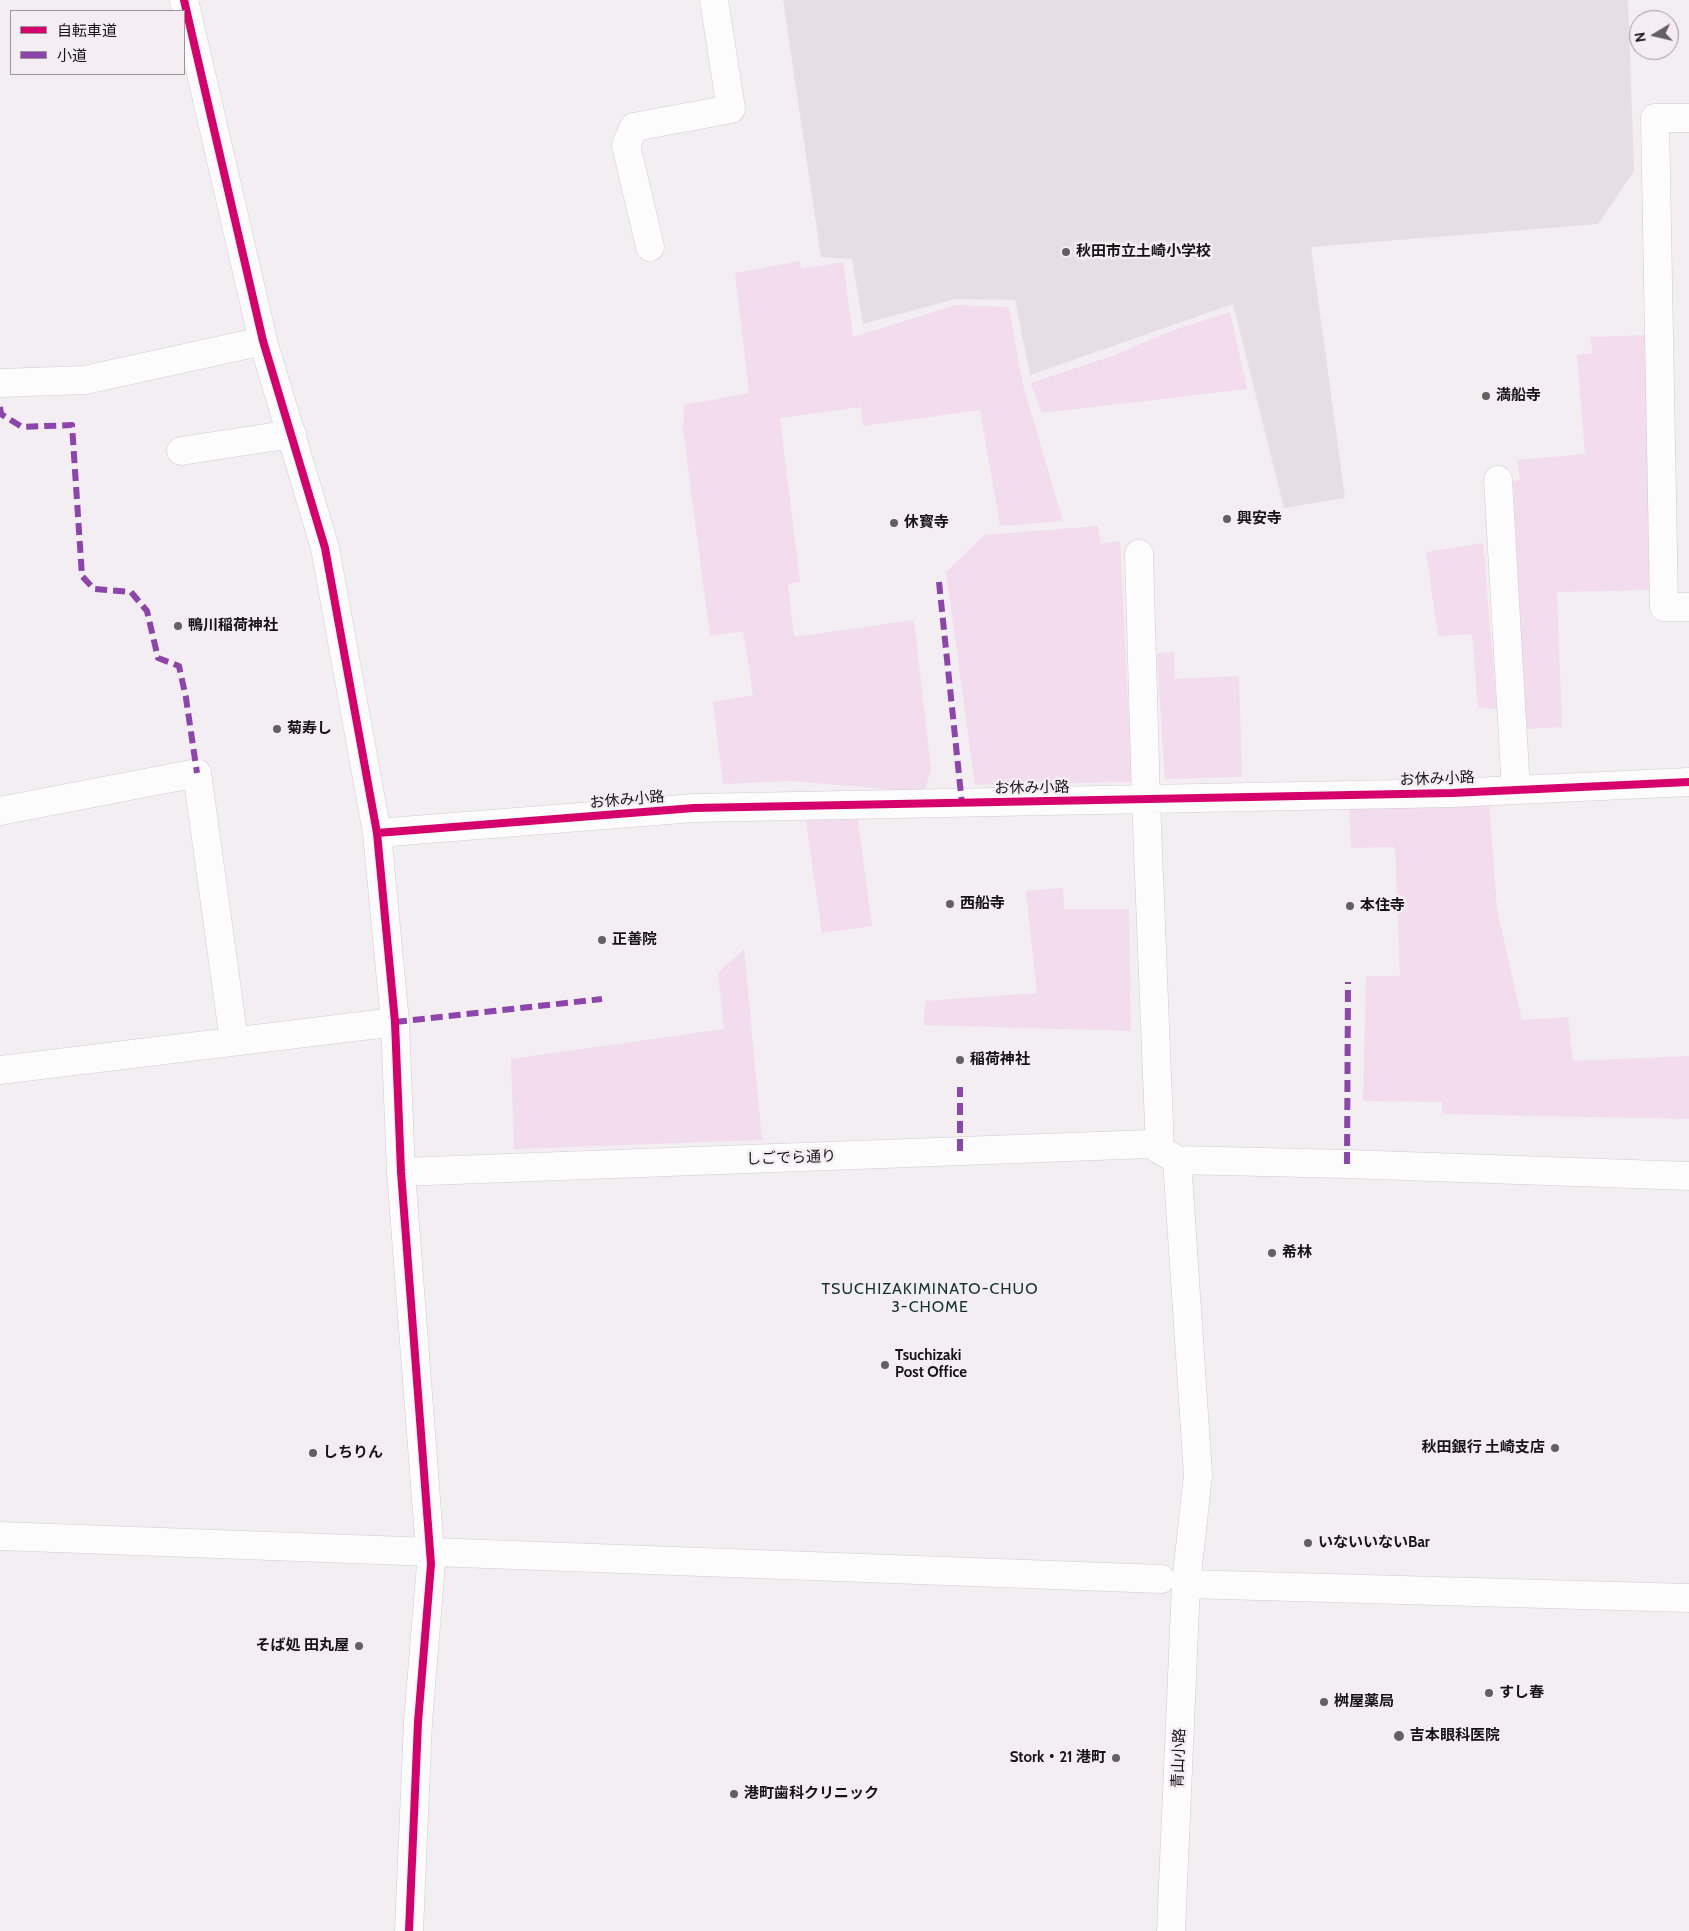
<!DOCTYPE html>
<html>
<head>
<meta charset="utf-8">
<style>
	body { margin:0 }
	#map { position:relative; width:1689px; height:1931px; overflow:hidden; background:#f3eef1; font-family:Cabin,"Noto Sans JP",sans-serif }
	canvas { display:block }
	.legend { position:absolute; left:10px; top:10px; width:175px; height:65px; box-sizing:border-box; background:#f4edf2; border:1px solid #9b969a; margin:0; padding:6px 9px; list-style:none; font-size:15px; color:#161415 }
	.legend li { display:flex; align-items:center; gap:10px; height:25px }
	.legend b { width:25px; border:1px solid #9b969a }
	.north { position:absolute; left:1629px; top:10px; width:50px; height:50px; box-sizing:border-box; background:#f4edf2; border:1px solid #9b969a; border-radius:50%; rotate:261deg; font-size:14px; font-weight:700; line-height:20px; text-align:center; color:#161415 }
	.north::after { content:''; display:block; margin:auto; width:18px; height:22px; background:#636062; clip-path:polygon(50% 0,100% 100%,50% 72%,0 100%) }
</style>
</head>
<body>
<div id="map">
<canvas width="1689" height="1931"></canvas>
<ul class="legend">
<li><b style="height:6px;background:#d6006c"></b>自転車道</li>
<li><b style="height:6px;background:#8e44ad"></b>小道</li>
</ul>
<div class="north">N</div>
</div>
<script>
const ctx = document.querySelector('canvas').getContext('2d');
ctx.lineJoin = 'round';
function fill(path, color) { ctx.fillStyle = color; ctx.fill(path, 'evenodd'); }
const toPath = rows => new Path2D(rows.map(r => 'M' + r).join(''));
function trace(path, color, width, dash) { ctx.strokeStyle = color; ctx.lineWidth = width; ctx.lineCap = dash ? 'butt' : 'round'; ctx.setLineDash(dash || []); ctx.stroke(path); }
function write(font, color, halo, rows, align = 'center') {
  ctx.font = font + ' Cabin,"Noto Sans JP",sans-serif'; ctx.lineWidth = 5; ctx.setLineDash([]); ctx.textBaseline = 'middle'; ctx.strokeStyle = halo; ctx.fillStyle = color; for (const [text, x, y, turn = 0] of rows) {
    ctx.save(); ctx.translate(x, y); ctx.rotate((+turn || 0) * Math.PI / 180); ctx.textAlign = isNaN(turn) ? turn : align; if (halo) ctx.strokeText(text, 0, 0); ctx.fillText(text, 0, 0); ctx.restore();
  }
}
const built = toPath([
	[783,0,1628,0,1634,171,1598,224,1311,247,1345,498,1284,508,1233,304,1030,375,1015,300,955,299,863,324,852,259,821,257]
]);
const green = toPath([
	[800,261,801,269,843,262,853,337,956,305,1009,307,1023,385,1063,521,1000,526,980,410,863,426,861,407,780,418,800,582,788,584,794,637,914,620,931,770,924,792,789,781,723,784,713,702,753,695,743,631,710,636,683,429,684,405,749,393,735,273],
	[1230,312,1247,389,1042,413,1031,383,1112,356,1171,331],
	[1648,335,1654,590,1557,592,1562,727,1526,729,1513,481,1520,480,1517,460,1585,454,1577,355,1593,353,1590,337],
	[1098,526,1101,544,1120,541,1132,782,975,785,946,572,984,535],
	[1483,543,1497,709,1478,708,1472,634,1438,636,1426,552],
	[1174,651,1175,679,1239,676,1242,777,1165,779,1157,654],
	[1489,801,1497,910,1522,1020,1568,1017,1573,1061,1689,1056,1689,1119,1443,1114,1442,1102,1363,1101,1366,976,1400,976,1395,847,1351,848,1349,806],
	[857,814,872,926,822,933,806,821],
	[1063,888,1064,909,1129,909,1131,1031,924,1025,925,1001,1037,993,1026,891],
	[744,949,762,1140,514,1149,511,1059,724,1029,718,973]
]);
const minor = toPath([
	[184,0,263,341,325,548,377,833,395,1022,401,1172,431,1564,418,1722,409,1931],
	[1689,118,1655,118,1664,607,1689,607],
	[650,247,626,145,634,127,731,109,714,0],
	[0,383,85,380,263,341],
	[181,451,292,434],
	[1498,480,1516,790],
	[1139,554,1146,800,1160,1150],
	[0,811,197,773,234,1041],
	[377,833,694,808,1452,793,1689,782],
	[0,1070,395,1022],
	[401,1172,1150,1144,1177,1160,1347,1164,1689,1176],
	[0,1536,1161,1579],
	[1186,1584,1689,1598],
	[1171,1931,1186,1584,1198,1475,1177,1160]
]);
const quiet = toPath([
	[0,407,1,414,22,427,72,425,82,576,94,589,131,592,147,611,158,658,179,666,186,698,197,773],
	[939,582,962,804],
	[395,1022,602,999],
	[960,1151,960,1087],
	[1347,1164,1348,982]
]);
const cycleway = toPath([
	[184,0,263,341,325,548,377,833,395,1022,401,1172,431,1564,418,1722,409,1931],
	[377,833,694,808,1452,793,1689,782]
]);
const markers = [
	[1066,252,5,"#636062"],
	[1486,396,5,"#636062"],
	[1227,519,5,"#636062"],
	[894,523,5,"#636062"],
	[178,626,5,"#636062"],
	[277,729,5,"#636062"],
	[950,904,5,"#636062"],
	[1350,906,5,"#636062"],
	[602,940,5,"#636062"],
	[960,1060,5,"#636062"],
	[1272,1253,5,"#636062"],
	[885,1365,5,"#636062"],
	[1555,1448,5,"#636062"],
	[313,1453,5,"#636062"],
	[1308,1543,5,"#636062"],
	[359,1646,5,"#636062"],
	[1489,1693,5,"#636062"],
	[1324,1702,5,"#636062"],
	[1399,1736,6,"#636062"],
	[1116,1758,5,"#636062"],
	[734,1794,5,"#636062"]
];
const poiNames = [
	["秋田市立土崎小学校",1076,252],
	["満船寺",1496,396],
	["興安寺",1237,519],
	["休寳寺",904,523],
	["鴨川稲荷神社",188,626],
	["菊寿し",287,729],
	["西船寺",960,904],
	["本住寺",1360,906],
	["正善院",612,940],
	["稲荷神社",970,1060],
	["希林",1282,1253],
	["Tsuchizaki",895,1356],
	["Post Office",895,1373],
	["秋田銀行 土崎支店",1545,1448,"right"],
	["しちりん",323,1453],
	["いないいないBar",1318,1543],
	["そば処 田丸屋",349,1646,"right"],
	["すし春",1499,1693],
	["桝屋薬局",1334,1702],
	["吉本眼科医院",1410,1736],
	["Stork・21 港町",1106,1758,"right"],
	["港町歯科クリニック",744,1794]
];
const streetNames = [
	["お休み小路",1437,779,-2],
	["お休み小路",1032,788,-1],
	["お休み小路",627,800,-5],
	["しごでら通り",791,1158,-2],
	["青山小路",1179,1758,-88]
];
const neighbourhoodNames = [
	["TSUCHIZAKIMINATO-CHUO",930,1289],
	["3-CHOME",930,1307]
];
fill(built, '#e7dee4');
fill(green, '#f2dced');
trace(minor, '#cfcbce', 29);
trace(minor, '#fdfcfd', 28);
trace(quiet, '#8e44ad', 6, [12, 6]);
trace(cycleway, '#d6006c', 8);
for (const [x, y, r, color] of markers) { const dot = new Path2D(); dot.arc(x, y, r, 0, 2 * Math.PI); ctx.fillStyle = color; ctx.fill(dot); trace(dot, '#f4edf2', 2); }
write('bold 15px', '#161415', '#f4edf2', poiNames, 'left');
write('15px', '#161415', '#f4edf2', streetNames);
ctx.letterSpacing = '1px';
write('16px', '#13342f', '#f4edf2', neighbourhoodNames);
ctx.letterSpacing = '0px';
</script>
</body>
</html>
